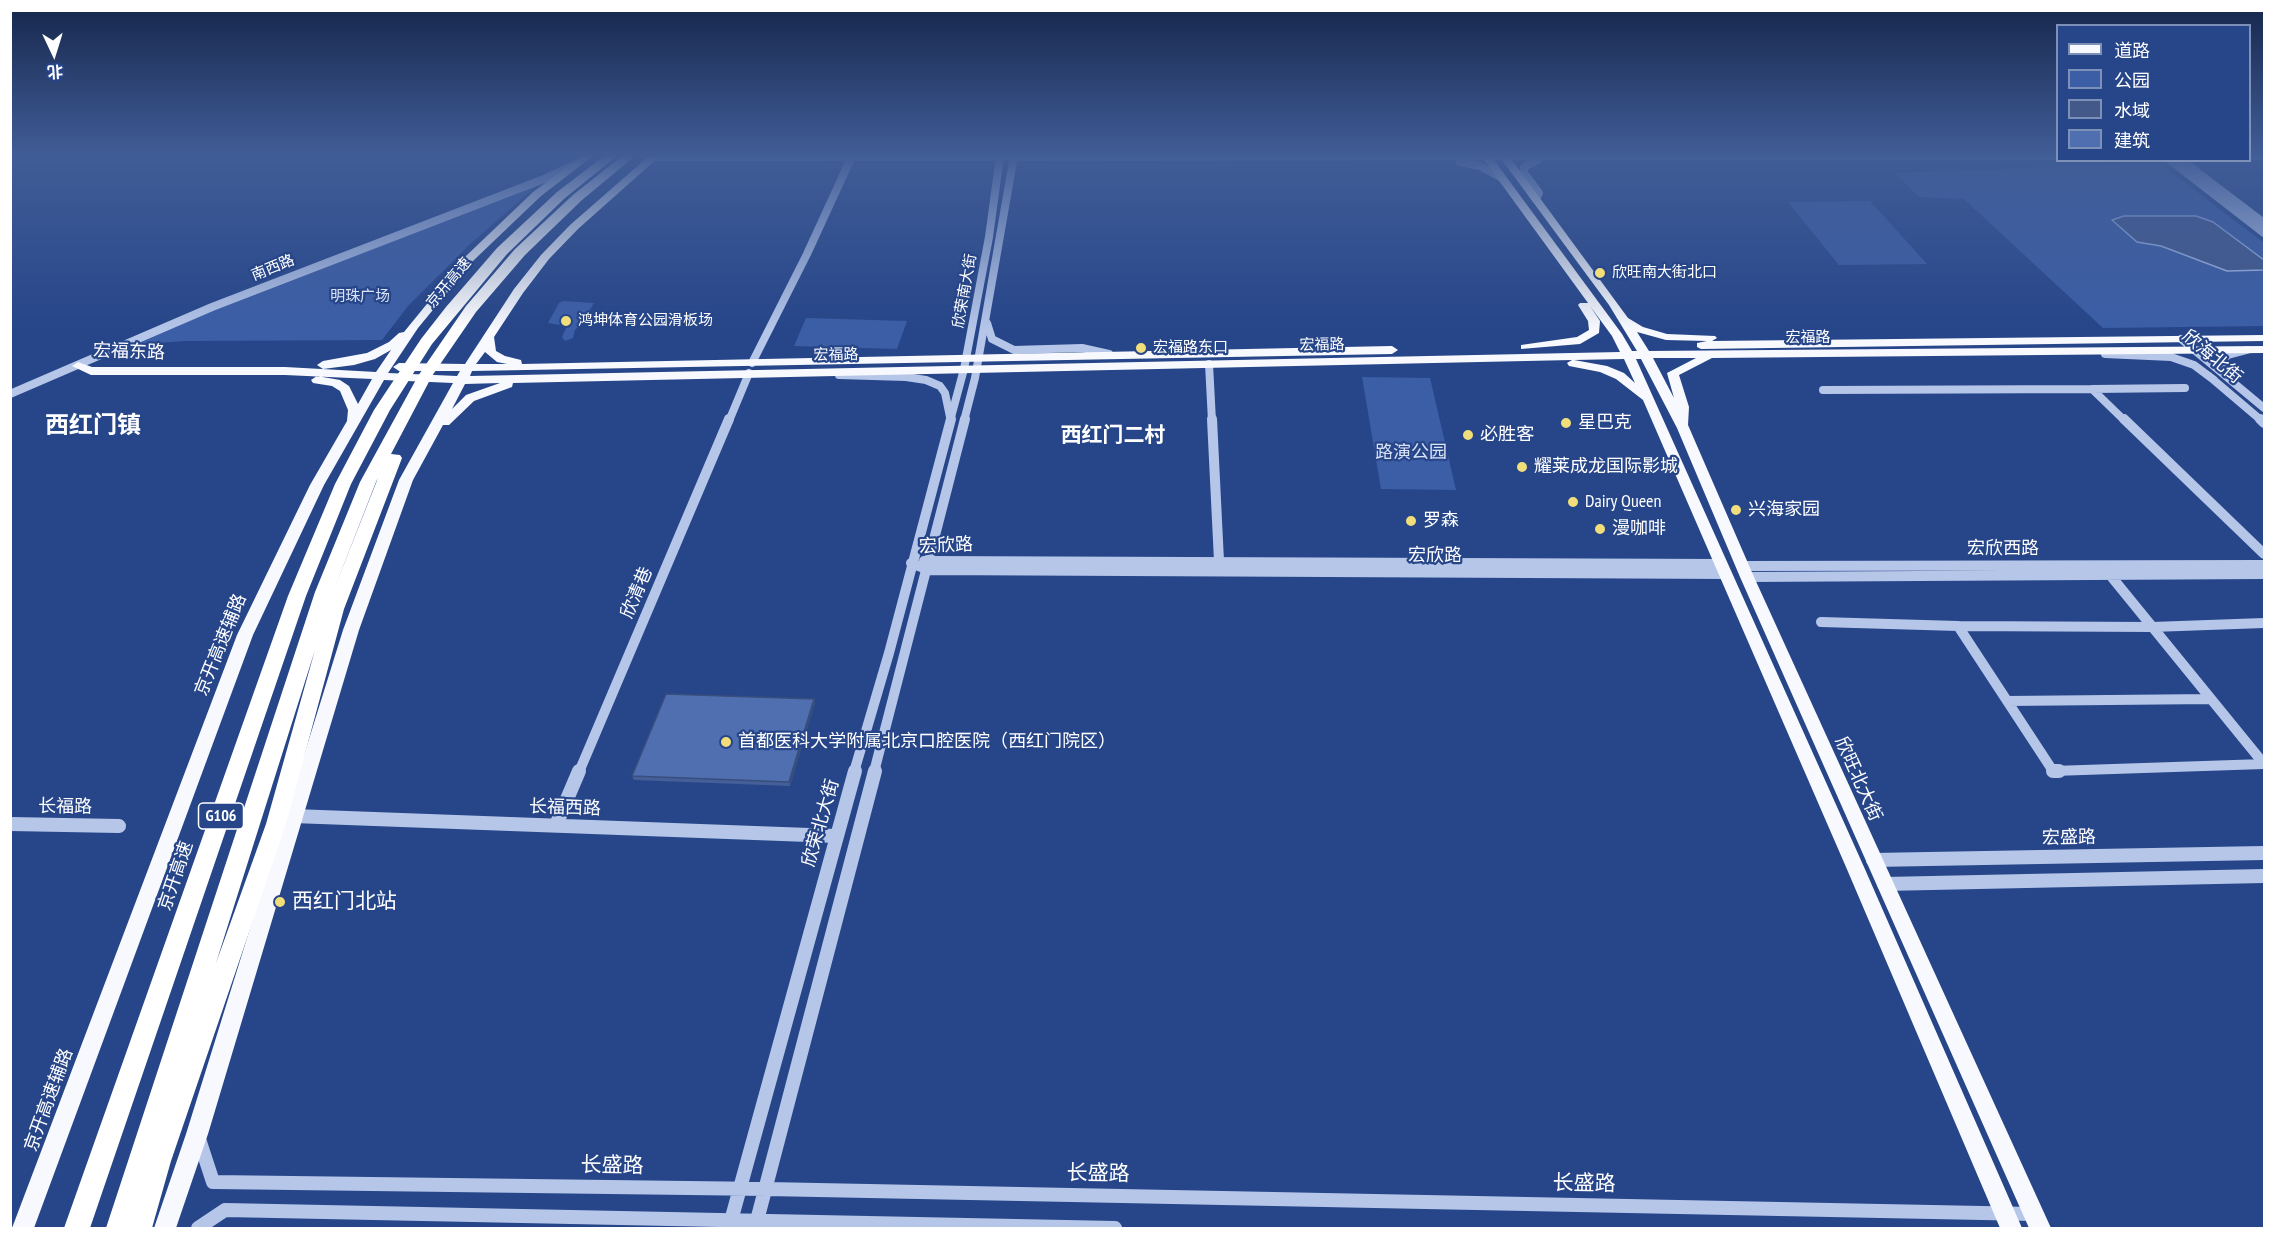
<!DOCTYPE html>
<html>
<head>
<meta charset="utf-8">
<style>
	body { margin:0 }
	#map { position:relative; width:2275px; height:1239px; overflow:hidden; background:#274689; font-family:"PT Sans Narrow","Noto Sans SC",sans-serif }
	canvas { display:block }
	.frame { position:absolute; inset:0; border:12px solid #fff; pointer-events:none }
	.legend { position:absolute; left:2056px; top:24px; width:195px; height:138px; box-sizing:border-box; background:#274689; border:2px solid #7d90b8; margin:0; padding:8px 10px; list-style:none; font-size:18px; color:#fff }
	.legend li { display:flex; align-items:center; gap:12px; height:30px }
	.legend b { width:30px; border:2px solid #7d90b8 }
	.north { position:absolute; left:24px; top:24px; width:60px; height:60px; -webkit-text-stroke:4px #274689; paint-order:stroke; rotate:176deg; font-size:16px; font-weight:700; line-height:24px; text-align:center; color:#fff }
	.north::after { content:''; display:block; margin:auto; width:21px; height:27px; background:#fff; clip-path:polygon(50% 0,100% 100%,50% 72%,0 100%) }
</style>
</head>
<body>
<div id="map">
<canvas width="2275" height="1239"></canvas>
<div class="frame"></div>
<ul class="legend">
<li><b style="height:8px;background:#f7f9fe"></b>道路</li>
<li><b style="height:16px;background:#3c5ea6"></b>公园</li>
<li><b style="height:16px;background:#43598a"></b>水域</li>
<li><b style="height:16px;background:#506fb1"></b>建筑</li>
</ul>
<div class="north">北</div>
</div>
<script>
const ctx = document.querySelector('canvas').getContext('2d');
ctx.lineJoin = 'round';
function fill(path, color) { ctx.fillStyle = color; ctx.fill(path, 'evenodd'); }
const toPath = rows => new Path2D(rows.map(r => 'M' + r).join(''));
function trace(path, color, width, dash) { ctx.strokeStyle = color; ctx.lineWidth = width; ctx.lineCap = dash ? 'butt' : 'round'; ctx.setLineDash(dash || []); ctx.stroke(path); }
function write(font, color, halo, rows, align = 'center') {
  ctx.font = font + ' "PT Sans Narrow","Noto Sans SC",sans-serif'; ctx.lineWidth = 4.5; ctx.setLineDash([]); ctx.textBaseline = 'middle'; ctx.strokeStyle = halo; ctx.fillStyle = color; for (const [text, x, y, turn = 0] of rows) {
    ctx.save(); ctx.translate(x, y); ctx.rotate((+turn || 0) * Math.PI / 180); ctx.textAlign = isNaN(turn) ? turn : align; if (halo) ctx.strokeText(text, 0, 0); ctx.fillText(text, 0, 0); ctx.restore();
  }
}
const green = toPath([
	[2159,163,2264,243,2264,326,2103,328,1964,199,1919,197,1895,173],
	[542,181,469,245,408,306,382,340,184,341,132,345,133,341],
	[1870,201,1927,264,1839,265,1788,202],
	[563,301,594,303,582,323,575,330,573,338,565,341,562,337,567,326,548,323,559,303],
	[806,318,907,321,897,349,794,346],
	[1362,377,1430,378,1456,490,1381,489]
]);
const water = toPath([
	[2124,216,2196,216,2213,222,2264,260,2264,270,2227,271,2161,246,2137,242,2112,220,2124,216]
]);
const minorFar2 = toPath([
	[2250,156,2264,156],
	[654,157,2058,156],
	[2170,160,2264,233],
	[2181,160,2264,223],
	[1460,162,1480,166,1502,178],
	[1536,199,1539,193,1524,173,1524,167,1538,160],
	[987,323,992,339,1014,350,1082,348,1109,354],
	[2181,339,2264,408],
	[2105,354,2171,357,2194,365,2214,380],
	[752,363,807,254,852,156],
	[1209,364,1212,421],
	[2230,374,2222,365,2223,360,2228,355,2247,350],
	[839,375,906,377,926,380,940,386,945,393,950,417],
	[2209,376,2262,421],
	[2092,389,2185,388],
	[1823,390,2092,389,2125,421],
	[10,394,212,307,544,179,577,163],
	[729,421,749,373],
	[950,421,964,369,989,237,1000,156],
	[964,421,975,378,1014,156]
]);
const minorFar1 = toPath([
	[1212,419,1219,561],
	[2124,419,2264,554],
	[2260,419,2264,423],
	[924,561,1721,564],
	[911,563,928,570,1726,574],
	[1742,566,2264,565],
	[2106,570,2264,764],
	[1747,577,2264,574],
	[1821,622,1958,626,2152,627,2264,623],
	[1958,626,2053,771,2264,764],
	[2007,701,2211,699],
	[579,772,729,419],
	[854,772,889,653,951,419],
	[874,772,965,419]
]);
const minor = toPath([
	[2053,771,2059,771],
	[293,816,836,836],
	[10,824,119,826],
	[556,825,579,771],
	[1873,860,2264,853],
	[1884,884,2264,876],
	[198,1136,213,1182,767,1189,2033,1214],
	[198,1228,225,1210,1115,1228],
	[729,1228,855,771],
	[755,1228,875,771]
]);
const major = toPath([
	[582,156,593,156,541,196,474,260,418,328,388,373,457,376,460,371,399,371,393,367,399,363,465,364,514,289,541,255,570,225,649,156,660,156,578,229,549,259,523,293,494,337,496,351,505,356,521,360,522,364,1392,346,1398,350,1392,354,472,371,470,376,1620,352,1612,336,1590,306,1600,321,1599,333,1580,344,1521,349,1521,345,1577,337,1589,330,1588,321,1578,305,1580,303,1588,303,1481,156,1491,156,1622,334,1632,351,1637,351,1609,305,1499,156,1509,156,1628,318,1643,327,1667,334,1715,336,1717,338,1712,341,2264,335,2264,341,1701,349,1697,347,1697,343,1707,341,1666,340,1637,332,1649,351,2264,346,2264,353,1712,358,1679,375,1689,407,1688,425,1754,577,2051,1228,2029,1228,1740,577,1677,428,1641,359,1636,359,1864,867,2022,1228,2000,1228,1846,867,1643,400,1616,379,1600,372,1569,366,1567,363,1572,360,513,383,512,387,474,401,449,425,443,425,413,480,359,630,208,1134,176,1228,154,1228,186,1134,343,630,399,480,453,383,384,380,324,485,253,635,34,1228,12,1228,237,635,310,485,347,421,348,410,340,391,332,386,313,383,311,380,317,376,340,380,349,386,358,404,372,379,285,375,91,375,72,366,78,362,92,367,285,367,376,372,391,350,375,359,354,365,323,369,317,365,323,361,367,353,389,342,399,333,404,332,466,256,533,192,582,156],
	[485,352,497,362,507,364,476,364,485,352],
	[1653,358,1696,358,1667,373,1674,398,1653,358],
	[1624,359,1635,383,1624,373,1607,366,1574,360,1624,359],
	[500,383,466,395,452,409,465,384,500,383]
]);
const highway = toPath([
	[604,156,617,156,565,198,507,254,432,344,390,410,351,484,306,596,90,1228,64,1228,288,596,335,484,374,410,421,339,446,307,497,248,557,192,604,156],
	[622,156,635,156,582,200,525,255,476,312,432,376,391,454,400,455,402,458,344,609,286,824,171,1161,152,1228,106,1228,315,592,360,482,418,376,466,306,515,249,574,194,622,156],
	[378,478,333,592,376,482,378,478],
	[315,650,266,824,216,963,315,650]
]);
const wall = toPath([
	[814,699,815,703,790,786,634,780,632,776]
]);
const shadedWall = toPath([
	[814,699,815,703,790,786,789,782]
]);
const building = toPath([
	[666,694,814,699,789,782,632,776,666,694]
]);
const markers = [
	[1600,273,6,"#f1de7a"],
	[566,321,6,"#f1de7a"],
	[1141,348,6,"#f1de7a"],
	[1566,423,6,"#f1de7a"],
	[1468,435,6,"#f1de7a"],
	[1522,467,6,"#f1de7a"],
	[1573,502,6,"#f1de7a"],
	[1736,510,6,"#f1de7a"],
	[1411,521,6,"#f1de7a"],
	[1600,529,6,"#f1de7a"],
	[726,742,6,"#f1de7a"],
	[280,902,6,"#f1de7a"]
];
const farStreetnames = [
	["南西路",273,268,-22],
	["京开高速",449,283,-50],
	["欣荣南大街",965,291,-80],
	["宏福路",1808,338],
	["宏福路",1322,345,-1],
	["宏福路",836,355,-1]
];
const farPoinames = [
	["欣旺南大街北口",1612,273],
	["鸿坤体育公园滑板场",578,321],
	["宏福路东口",1153,348]
];
const farParknames = [
	["明珠广场",360,297]
];
const shields = [
	[221,816,45]
];
const shieldNames = [
	["G106",221,816]
];
const streetNames = [
	["宏福东路",129,352,2],
	["欣海北街",2212,357,40],
	["宏欣路",946,546,-3],
	["宏欣西路",2003,549],
	["宏欣路",1435,556],
	["欣清巷",637,593,-67],
	["京开高速辅路",221,645,-68],
	["欣旺北大街",1858,779,66],
	["长福路",65,807,1],
	["长福西路",565,808,2],
	["欣荣北大街",821,823,-74],
	["宏盛路",2069,838,-1],
	["京开高速",176,876,-71],
	["京开高速辅路",49,1100,-70]
];
const poiNames = [
	["星巴克",1578,423],
	["必胜客",1480,435],
	["耀莱成龙国际影城",1534,467],
	["Dairy Queen",1585,502],
	["兴海家园",1748,510],
	["罗森",1423,521],
	["漫咖啡",1612,529],
	["首都医科大学附属北京口腔医院（西红门院区）",738,742]
];
const parkNames = [
	["路演公园",1411,453]
];
const quarterNames = [
	["西红门二村",1113,436]
];
const nearPoinames = [
	["西红门北站",292,902]
];
const nearStreetnames = [
	["长盛路",612,1166,1],
	["长盛路",1098,1174,1],
	["长盛路",1584,1184,1]
];
const districtNames = [
	["西红门镇",93,426]
];
fill(green, '#3c5ea6');
fill(water, '#43598a');
trace(water, '#a9bfea', 1.5);
trace(minorFar2, '#b5c6e9', 8);
trace(minorFar1, '#b5c6e9', 10);
trace(minor, '#b5c6e9', 14);
fill(major, '#f7f9fe');
fill(highway, '#fff');
fill(wall, '#455f98');
fill(shadedWall, '#384e7c');
fill(building, '#506fb1');
trace(building, '#384e7c', 1.5);
const sky = ctx.createLinearGradient(0, 0, 0, 330);
sky.addColorStop(0, '#15264b');
sky.addColorStop(0.47, '#415d97');
sky.addColorStop(1, '#415d9700');
ctx.fillStyle = sky;
ctx.fillRect(0, 0, 2275, 330);
for (const [x, y, r, color] of markers) { const dot = new Path2D(); dot.arc(x, y, r, 0, 2 * Math.PI); ctx.fillStyle = color; ctx.fill(dot); trace(dot, '#274689', 2); }
write('15px', '#fff', '#274689', farStreetnames);
write('15px', '#fff', '#274689', farPoinames, 'left');
write('15px', '#d9e2f7', '#274689', farParknames);
for (const [x, y, w] of shields) { const box = new Path2D(); box.roundRect(x - w / 2, y - 13, w, 26, 4.5); ctx.fillStyle = '#274689'; ctx.fill(box); trace(box, '#fff', 1.5); }
write('bold 16px', '#fff', null, shieldNames);
write('18px', '#fff', '#274689', streetNames);
write('18px', '#fff', '#274689', poiNames, 'left');
write('18px', '#d9e2f7', '#274689', parkNames);
write('bold 21px', '#fff', '#274689', quarterNames);
write('21px', '#fff', '#274689', nearPoinames, 'left');
write('21px', '#fff', '#274689', nearStreetnames);
write('bold 24px', '#fff', '#274689', districtNames);
</script>
</body>
</html>
